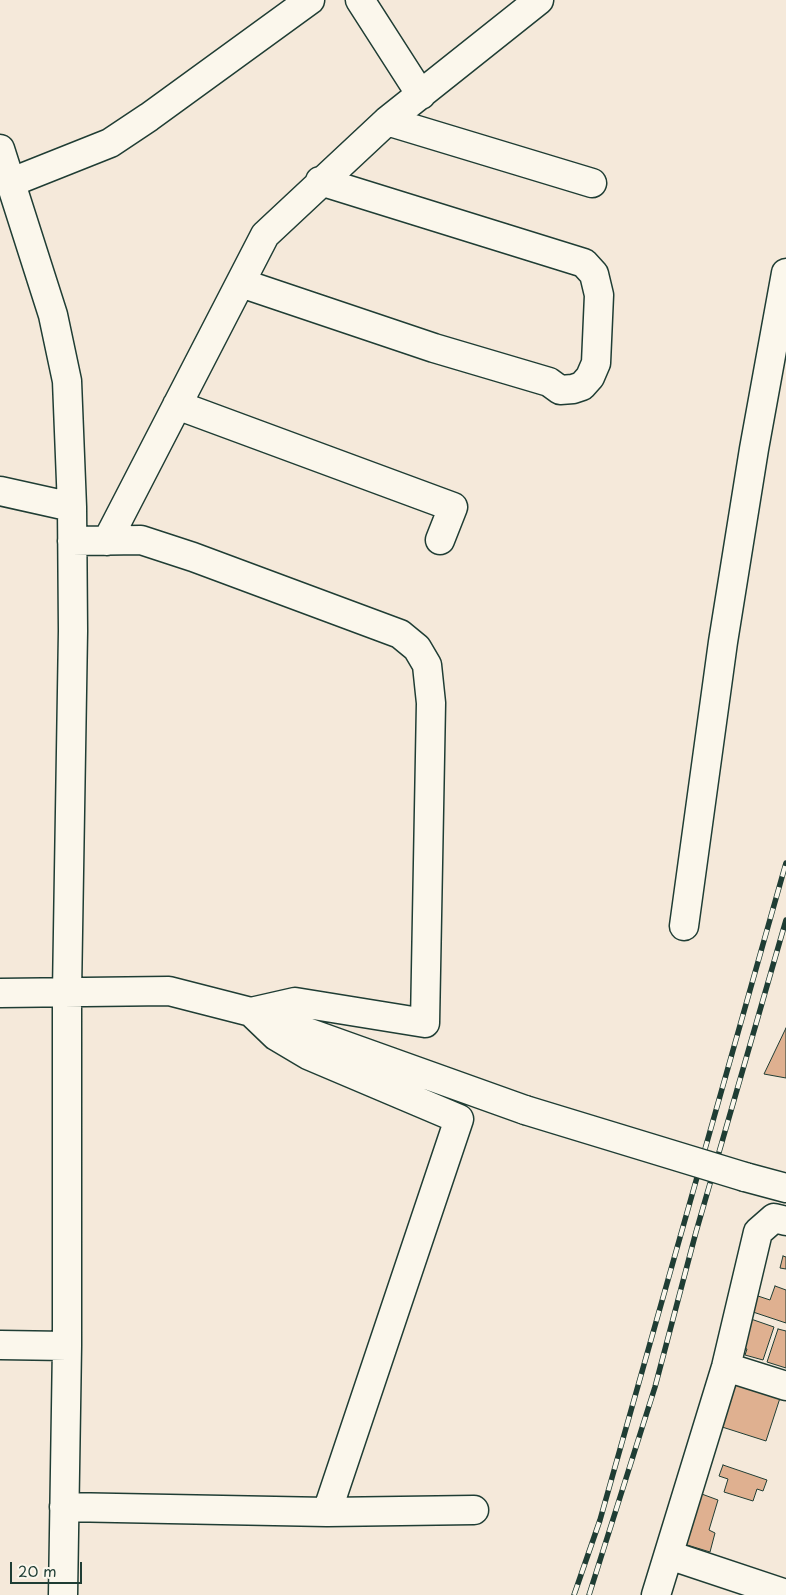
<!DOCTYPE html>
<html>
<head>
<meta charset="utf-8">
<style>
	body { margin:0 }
	#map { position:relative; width:786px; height:1595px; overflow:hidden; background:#f5e9da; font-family:"Playpen Sans",sans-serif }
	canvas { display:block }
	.scale { position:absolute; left:10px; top:1562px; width:72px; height:22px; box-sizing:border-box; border:2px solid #1f3d34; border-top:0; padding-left:6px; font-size:15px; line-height:18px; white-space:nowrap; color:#1f3d34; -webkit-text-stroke:4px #fbf7ec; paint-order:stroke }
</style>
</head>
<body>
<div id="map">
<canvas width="786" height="1595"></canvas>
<div class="scale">20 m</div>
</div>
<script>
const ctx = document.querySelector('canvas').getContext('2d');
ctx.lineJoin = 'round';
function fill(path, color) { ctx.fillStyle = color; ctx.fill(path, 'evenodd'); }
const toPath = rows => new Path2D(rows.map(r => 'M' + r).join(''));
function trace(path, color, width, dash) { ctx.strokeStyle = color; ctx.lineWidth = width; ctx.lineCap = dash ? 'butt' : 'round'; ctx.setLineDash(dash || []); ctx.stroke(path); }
const building = toPath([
	[786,1028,786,1078,764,1074,786,1028],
	[783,1256,786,1257,786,1269,780,1268,783,1256],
	[775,1286,786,1290,786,1323,750,1311,755,1295,770,1300,775,1286],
	[748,1318,774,1327,763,1360,745,1355,747,1349,739,1346,748,1318],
	[778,1329,786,1331,786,1368,767,1362,778,1329],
	[732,1383,780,1398,766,1441,719,1426,732,1383],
	[723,1465,767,1480,763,1491,757,1489,753,1501,724,1492,728,1479,719,1476,723,1465],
	[699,1493,718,1500,709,1530,715,1533,710,1552,684,1544,699,1493]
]);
const minor = toPath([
	[360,0,421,95],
	[387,121,592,183],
	[0,149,53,315,67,381,72,507,73,631,67,992,67,1346,63,1595],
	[12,182,110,143,149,117,310,0],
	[241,283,434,348,549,382,560,390,573,389,582,386,590,377,596,363,599,295,594,274,584,263,320,181],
	[177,405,453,507,440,540],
	[0,491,72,507],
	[72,541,141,540,193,557,400,634,417,648,427,665,431,703,425,1023,295,1002,251,1012],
	[107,541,265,235,387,121,539,0],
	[684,926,723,642,754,449,786,273],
	[0,993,169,991,251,1012,525,1110],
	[251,1012,276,1036,308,1055,459,1119,327,1512],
	[745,1177,786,1188],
	[0,1345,67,1346],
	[726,1367,786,1386],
	[64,1507,327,1512,474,1510],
	[669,1555,786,1594],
	[656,1595,726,1367,758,1232,774,1218,786,1221]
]);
const rail = toPath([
	[574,1595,600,1520,786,863],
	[589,1595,655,1387,696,1232,786,920]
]);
const minorBridge = toPath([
	[525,1110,745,1177]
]);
fill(building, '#dfb090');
trace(building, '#1f3d34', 1);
trace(minor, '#1f3d34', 31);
trace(minor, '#fbf7ec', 28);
trace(rail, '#1f3d34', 5.5);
trace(rail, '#fbf7ec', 4, [11]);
trace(minorBridge, '#1f3d34', 31, []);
trace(minorBridge, '#fbf7ec', 28);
</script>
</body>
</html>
